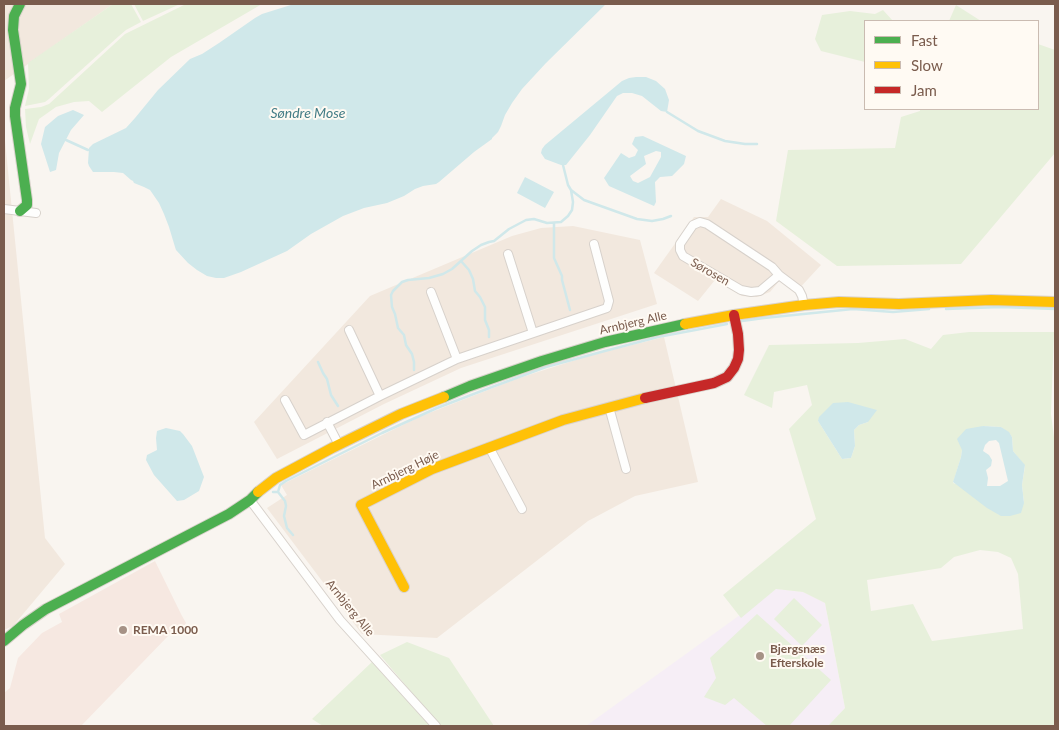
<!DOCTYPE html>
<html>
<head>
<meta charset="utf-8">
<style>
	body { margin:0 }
	#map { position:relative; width:1059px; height:730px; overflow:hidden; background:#f9f5f0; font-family:Lato,sans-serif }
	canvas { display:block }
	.frame { position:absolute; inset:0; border:5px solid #7a5c4d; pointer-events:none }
	.legend { position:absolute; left:864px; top:20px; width:175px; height:90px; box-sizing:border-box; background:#fffaf3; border:1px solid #cabbb1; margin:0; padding:6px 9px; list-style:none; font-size:15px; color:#7a5c4d }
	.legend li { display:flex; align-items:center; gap:10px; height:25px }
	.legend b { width:25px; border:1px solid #cabbb1 }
</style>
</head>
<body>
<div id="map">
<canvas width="1059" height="730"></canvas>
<div class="frame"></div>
<ul class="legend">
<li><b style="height:6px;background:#4caf50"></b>Fast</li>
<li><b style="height:6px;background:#ffc107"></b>Slow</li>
<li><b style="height:6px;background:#c62828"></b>Jam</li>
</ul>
</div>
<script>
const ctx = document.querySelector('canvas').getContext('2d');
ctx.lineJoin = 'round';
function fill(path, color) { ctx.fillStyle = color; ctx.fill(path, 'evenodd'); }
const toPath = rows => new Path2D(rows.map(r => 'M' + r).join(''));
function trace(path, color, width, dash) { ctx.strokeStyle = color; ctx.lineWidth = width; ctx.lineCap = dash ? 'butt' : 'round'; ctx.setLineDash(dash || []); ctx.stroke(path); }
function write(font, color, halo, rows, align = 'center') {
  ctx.font = font + ' Lato,sans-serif'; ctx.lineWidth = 4; ctx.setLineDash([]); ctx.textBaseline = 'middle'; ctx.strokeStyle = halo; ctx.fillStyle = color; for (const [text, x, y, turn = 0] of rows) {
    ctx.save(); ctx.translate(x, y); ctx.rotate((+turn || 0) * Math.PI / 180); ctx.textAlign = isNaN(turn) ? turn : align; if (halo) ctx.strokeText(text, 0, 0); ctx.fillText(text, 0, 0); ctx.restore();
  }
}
const residential = toPath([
	[4,4,113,4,4,81],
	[4,131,45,538,65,564,13,626,4,630],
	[721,199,767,221,821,265,796,292,780,280,770,292,757,297,742,296,715,280,698,301,654,273,694,217,708,217],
	[573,226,640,240,657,304,461,368,384,404,277,459,254,422,370,296,512,236,541,228],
	[664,337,698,482,635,496,588,521,437,638,362,634,267,508,287,495,281,485,419,417,516,379,588,356]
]);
const commercial = toPath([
	[155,561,181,614,186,623,180,631,170,634,81,726,4,726,4,693,10,688,18,658,42,633,62,622,59,614]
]);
const education = toPath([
	[776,589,803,592,825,603,845,708,828,726,586,726]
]);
const green = toPath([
	[113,4,131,4,141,22,126,30,119,36,49,99,45,102,25,106,29,89,28,63],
	[134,4,180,4,143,21],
	[186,4,262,4,171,57,102,112,89,101,74,102,56,107,39,119,30,144,26,127,25,109,41,107,49,104,125,34],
	[956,5,981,21,949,21],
	[883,10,893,21,865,21,865,62,821,51,815,39,822,15,850,11,875,14],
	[1038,44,1055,50,1055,153,961,264,837,266,776,221,788,150,895,148,901,117,920,111,920,109,1038,109],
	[969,332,1054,332,1051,414,1055,445,1055,726,828,726,845,708,825,603,803,592,776,589,741,618,723,595,816,519,789,429,812,405,807,385,774,392,772,408,744,395,769,345,858,343,905,339,931,349,943,335],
	[818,421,868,422,859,425,854,430,855,446,851,458,842,459],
	[983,426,1001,427,1009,433,1012,437,1013,451,1025,466,1022,485,1024,503,953,483,961,457,962,450],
	[980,550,998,552,1011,558,1018,574,1023,629,932,641,913,604,871,611,867,580,941,568,954,557],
	[794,598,822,625,802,646,774,619],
	[757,614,831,680,789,726,767,726,734,698,725,705,704,697,716,678,710,658],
	[407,642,449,658,494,726,440,726,380,655],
	[372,662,430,726,323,726,312,719]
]);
const water = toPath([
	[294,4,606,4,546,63,522,89,512,103,505,115,501,126,498,132,492,138,492,139,474,152,439,182,436,184,423,186,415,189,404,196,387,203,364,208,343,216,311,234,287,251,241,272,224,278,216,278,207,276,197,270,188,263,176,250,175,247,169,227,164,214,159,203,150,190,144,187,134,183,133,181,131,180,123,173,114,172,93,172,89,166,88,163,89,148,93,144,126,128,135,118,158,90,190,59,202,54,219,43,255,18,262,14],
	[636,77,646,77,656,81,665,89,669,100,667,112,661,111,642,96,632,93,623,93,617,96,590,135,566,165,561,165,545,159,541,153,542,149,545,145,622,81,629,78],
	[73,110,84,115,71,130,59,153,56,170,50,172,41,144,45,127,58,116],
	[643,136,686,156,684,164,672,176,660,177,655,182,656,202,654,206,609,186,604,178,621,153,629,158,635,156,638,150,632,144,635,137],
	[656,151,661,152,661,157,650,177,638,183,633,181,630,176,646,164,644,156],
	[525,177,554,192,545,208,517,193],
	[848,402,877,410,868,422,859,425,854,430,855,446,851,458,842,459,818,421,819,417,833,403],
	[983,426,1001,427,1009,432,1012,437,1013,451,1025,465,1022,485,1024,503,1021,513,1010,516,1001,516,987,508,953,482,961,457,962,450,957,439,966,429],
	[996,440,999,443,1008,481,1000,486,987,486,988,478,986,470,991,466,992,460,989,455,983,451,985,445,989,441],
	[166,428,180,431,183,434,192,446,204,477,199,491,184,500,177,501,154,475,146,460,147,455,157,450,156,438,157,431]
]);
const stream = toPath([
	[667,112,698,131,725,141,745,144,757,144],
	[66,140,88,150],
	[563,165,568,185,571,190,584,200,637,219,652,221,663,219,671,216],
	[554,223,554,258,562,276,562,280,570,310],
	[461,261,469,270,473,279,475,291,480,297,485,307,485,320,489,330,489,337],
	[946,309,1001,307,1055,309],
	[742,321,764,318,853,309,893,312,929,309],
	[318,362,323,373,327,379,331,395,338,406],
	[414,370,414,362,412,354,406,345,404,335,398,328,395,314,392,307,391,295,393,291,402,282,408,280,429,278,443,274,452,269,472,251,481,245,489,242,494,241,509,229,526,220,534,219,547,223,561,222,568,216,572,210,573,202,571,190],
	[273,492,278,492,280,485,286,481,382,433,437,408,492,387,546,367,601,352,658,337,727,324],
	[278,492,285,501,286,506,284,516,287,528,293,535]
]);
const street = toPath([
	[4,209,36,213],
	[508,254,533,333],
	[779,275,760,291,751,292,741,290,683,256,680,250,680,244,693,225,700,222,707,224,772,267,779,275,799,290,802,296,804,305],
	[431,292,457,359],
	[349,330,380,396],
	[285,400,304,435,380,396,457,359,607,308,609,301,594,244],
	[609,407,626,469],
	[327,422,339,445],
	[489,447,522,509],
	[250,500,340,620,436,726]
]);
const fast = toPath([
	[20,4,14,16,13,30,21,84,15,108,15,116,27,200,27,205,20,211],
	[444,397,470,386,542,361,605,342,685,324],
	[4,641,23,625,46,609,229,514,250,500,258,492]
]);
const slow = toPath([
	[685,324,734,315,804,305,839,302,899,304,991,300,1055,302],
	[258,492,276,478,332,448,401,414,444,397],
	[404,587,361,505,432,469,563,420,645,398]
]);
const jam = toPath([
	[645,398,714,383,727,377,734,368,738,359,739,350,738,334,734,315]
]);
const markers = [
	[123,630,5,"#a69286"],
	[760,656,5,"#a69286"]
];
const streetNames = [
	["Sørosen",710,272,30],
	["Arnbjerg Alle",633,323,-13],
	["Arnbjerg Høje",405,470,-26],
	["Arnbjerg Alle",350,608,51]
];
const poiNames = [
	["REMA 1000",133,630],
	["Bjergsnæs",770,649],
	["Efterskole",770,663]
];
const waterNames = [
	["Søndre Mose",308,113]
];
fill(residential, '#f2e8de');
fill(commercial, '#f6e8e1');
fill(education, '#f6eef6');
fill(green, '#e7f0db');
fill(water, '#d0e8ea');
trace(stream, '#d0e8ea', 2.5);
trace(street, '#d7d1cb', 10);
trace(fast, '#d9d2cb', 12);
trace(slow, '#d9d2cb', 12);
trace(jam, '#d9d2cb', 12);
trace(street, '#fefefd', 8);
trace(fast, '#4caf50', 10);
trace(slow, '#ffc107', 10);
trace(jam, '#c62828', 10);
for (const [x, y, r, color] of markers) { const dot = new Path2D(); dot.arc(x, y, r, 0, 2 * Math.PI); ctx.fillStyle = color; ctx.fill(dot); trace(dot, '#fffaf3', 2); }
write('12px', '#7a5c4d', '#fffaf3', streetNames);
write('bold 12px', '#7a5c4d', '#fffaf3', poiNames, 'left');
write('italic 14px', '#437c86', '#fffaf3', waterNames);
</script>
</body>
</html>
